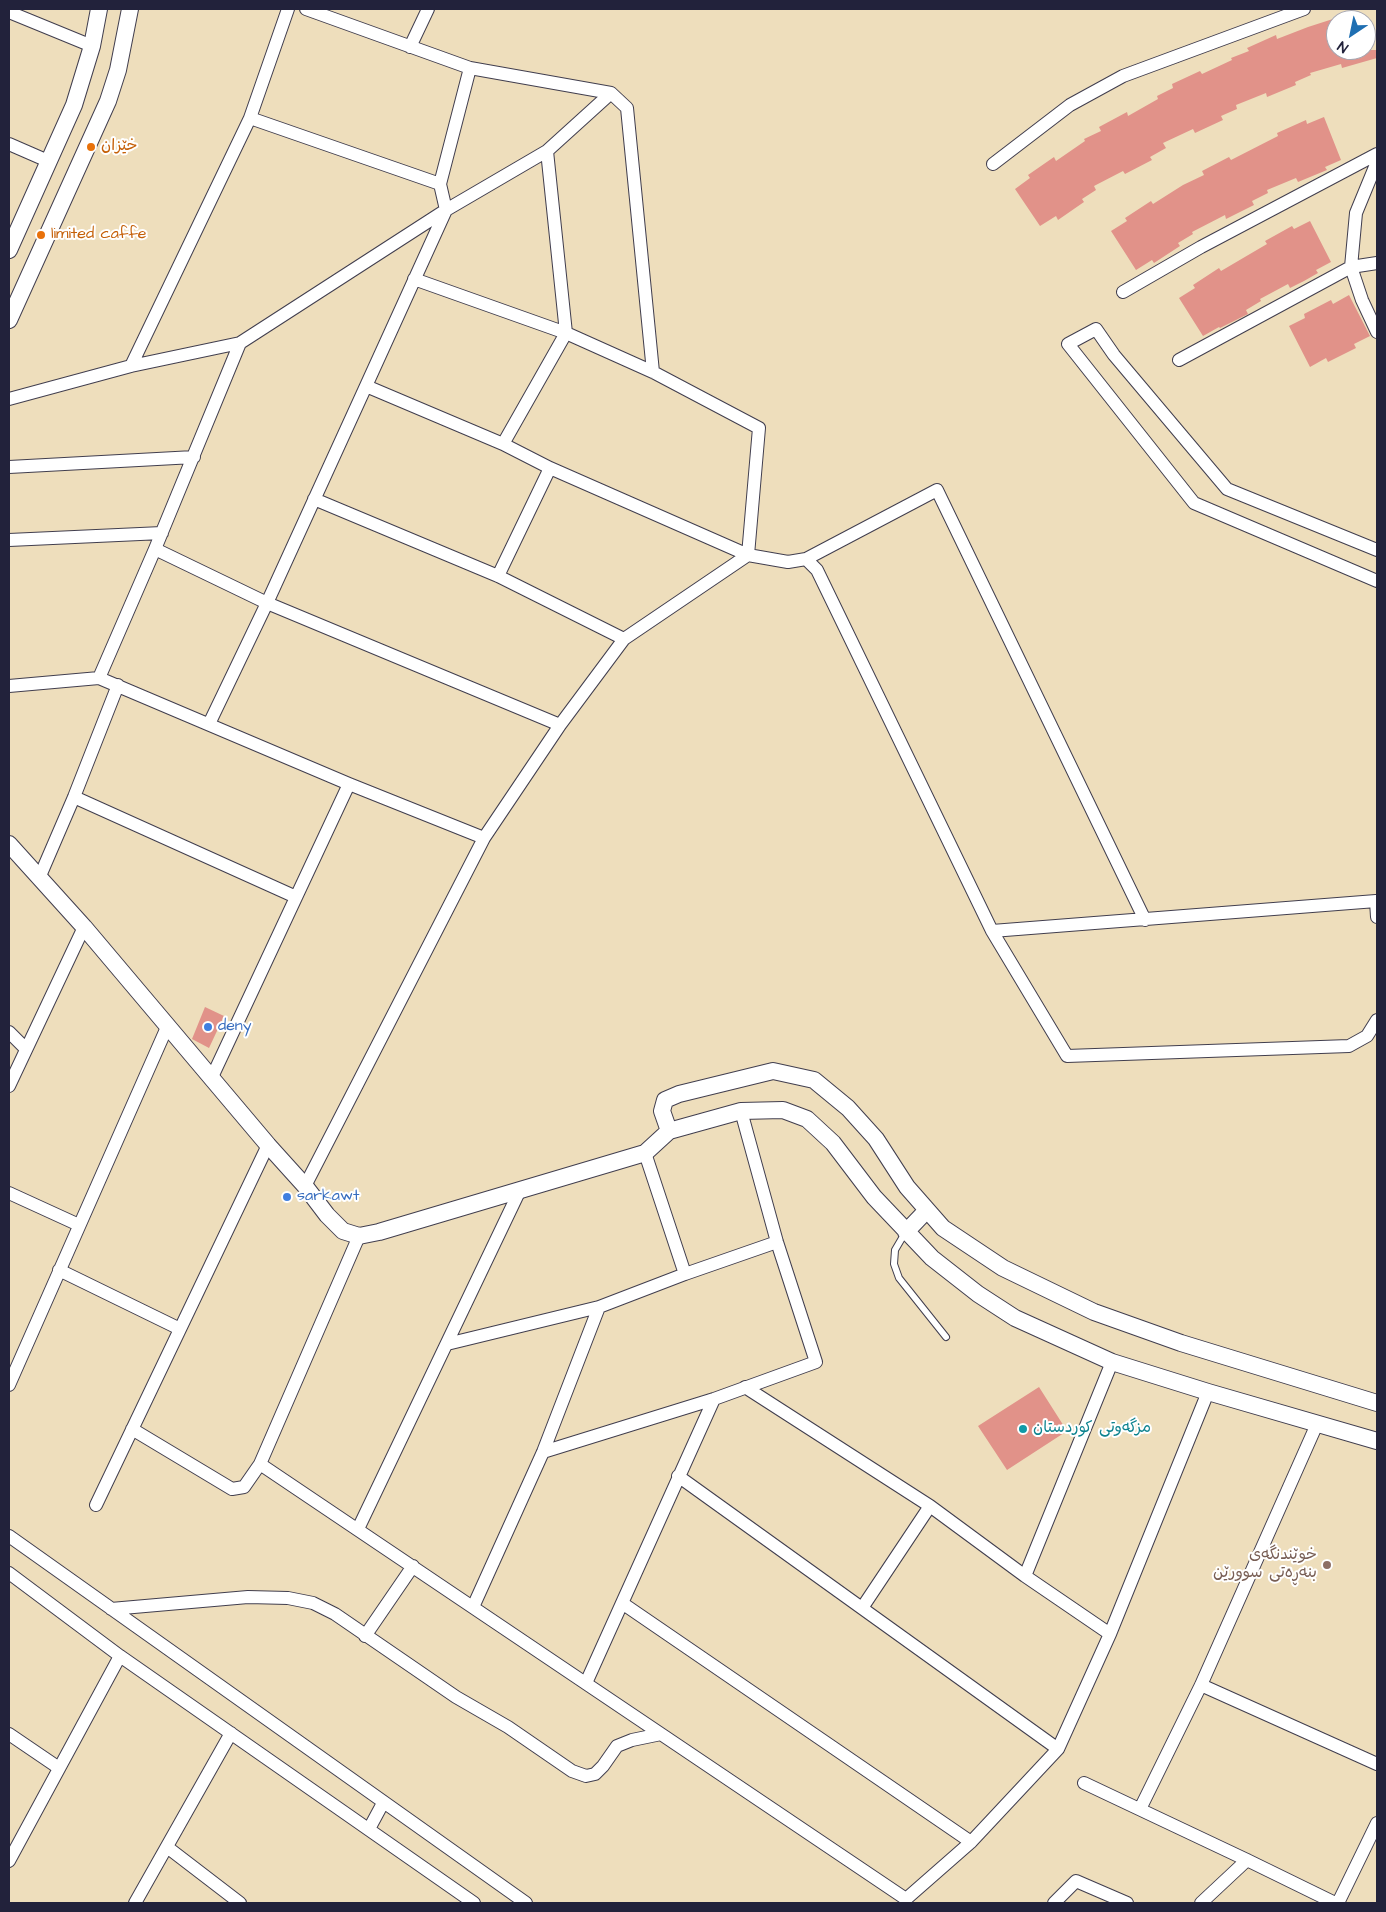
<!DOCTYPE html>
<html>
<head>
<meta charset="utf-8">
<style>
	body { margin:0 }
	#map { position:relative; width:1386px; height:1912px; overflow:hidden; background:#eedebc; font-family:"Architects Daughter",sans-serif }
	canvas { display:block }
	.frame { position:absolute; inset:0; border:10px solid #22223b; pointer-events:none }
	.north { position:absolute; left:1326px; top:10px; width:50px; height:50px; box-sizing:border-box; background:#fff; border:1px solid #a7a7b1; border-radius:50%; rotate:214deg; font-size:14px; font-weight:700; line-height:20px; text-align:center; color:#22223b }
	.north::after { content:''; display:block; margin:auto; width:18px; height:22px; background:#1f6fb2; clip-path:polygon(50% 0,100% 100%,50% 72%,0 100%) }
</style>
</head>
<body>
<div id="map">
<canvas width="1386" height="1912"></canvas>
<div class="frame"></div>
<div class="north">N</div>
</div>
<script>
const ctx = document.querySelector('canvas').getContext('2d');
ctx.lineJoin = 'round';
function fill(path, color) { ctx.fillStyle = color; ctx.fill(path, 'evenodd'); }
const toPath = rows => new Path2D(rows.map(r => 'M' + r).join(''));
function trace(path, color, width, dash) { ctx.strokeStyle = color; ctx.lineWidth = width; ctx.lineCap = dash ? 'butt' : 'round'; ctx.setLineDash(dash || []); ctx.stroke(path); }
function write(font, color, halo, rows, align = 'center') {
  ctx.font = font + ' "Architects Daughter","Playpen Sans Arabic",sans-serif'; ctx.lineWidth = 4; ctx.setLineDash([]); ctx.textBaseline = 'middle'; ctx.strokeStyle = halo; ctx.fillStyle = color; for (const [text, x, y, turn = 0] of rows) {
    ctx.save(); ctx.translate(x, y); ctx.rotate((+turn || 0) * Math.PI / 180); ctx.textAlign = isNaN(turn) ? turn : align; if (halo) ctx.strokeText(text, 0, 0); ctx.fillText(text, 0, 0); ctx.restore();
  }
}
const building = toPath([
	[1336,18,1336,50,1377,50,1377,58,1342,68,1341,64,1310,73,1311,75,1295,82,1296,85,1267,97,1266,93,1236,105,1237,109,1221,116,1223,120,1195,133,1193,129,1163,143,1166,148,1150,157,1152,160,1125,174,1123,171,1094,186,1096,190,1082,199,1084,202,1058,220,1056,216,1040,226,1015,189,1030,178,1028,175,1054,157,1056,161,1085,141,1084,139,1101,131,1099,127,1127,112,1128,116,1158,99,1157,96,1173,88,1172,84,1200,71,1202,74,1232,60,1231,58,1249,51,1247,48,1276,35,1277,39,1308,27],
	[1324,117,1341,160,1325,167,1327,170,1298,182,1296,178,1267,190,1268,193,1252,201,1254,205,1226,219,1225,215,1192,232,1193,234,1178,243,1180,246,1154,263,1152,260,1136,270,1111,231,1127,221,1125,218,1151,201,1153,204,1183,185,1204,175,1202,171,1229,157,1231,160,1278,136,1277,133,1306,120,1307,124],
	[1310,221,1331,262,1316,270,1318,273,1304,281,1290,288,1288,284,1260,299,1261,301,1246,310,1248,314,1220,328,1219,327,1203,336,1179,298,1195,288,1193,285,1219,268,1221,271,1267,244,1265,241,1292,226,1294,229],
	[1349,295,1370,336,1354,344,1356,348,1328,362,1326,358,1310,367,1289,326,1305,318,1304,314,1331,300,1333,304],
	[205,1007,224,1016,209,1048,192,1039],
	[1039,1387,1067,1431,1007,1470,978,1426]
]);
const service = toPath([
	[905,1233,895,1250,894,1264,899,1278,946,1337]
]);
const minor = toPath([
	[306,9,470,68,611,93],
	[9,12,92,46],
	[410,47,428,9],
	[250,118,440,184,446,210,366,386,503,444,550,468,748,555,788,562,806,559,937,490,1145,920],
	[9,144,48,161],
	[1377,162,1356,213,1351,267,1362,300,1377,332],
	[993,164,1070,105,1123,76,1304,9],
	[440,184,470,68],
	[1123,292,1201,247,1377,154],
	[1179,360,1351,267,1377,263],
	[131,366,250,118,288,9],
	[9,399,131,366,240,343,446,210,547,151,611,93,627,108,653,372],
	[503,444,566,333,547,151],
	[9,467,194,457],
	[314,499,498,576,624,639],
	[9,540,162,533],
	[155,549,267,603,560,725],
	[1377,550,1227,489,1114,355,1096,329,1068,344,1194,503,1377,581],
	[806,559,817,570,992,931,1067,1056,1349,1046,1367,1036,1377,1020],
	[498,576,550,468],
	[99,678,155,549,240,343],
	[9,686,99,678,349,784,484,838],
	[209,724,267,603,366,386],
	[74,797,296,897],
	[40,876,74,797,118,685],
	[992,931,1376,901,1377,917],
	[9,1032,26,1049],
	[212,1077,349,784],
	[9,1086,84,927],
	[645,1153,685,1274],
	[305,1186,484,838,560,725,624,639,748,555,759,428,653,372,566,333,414,279],
	[9,1193,79,1225],
	[59,1270,180,1329],
	[447,1344,599,1307,685,1274,777,1242],
	[9,1385,168,1025],
	[745,1387,930,1506,1025,1576,1110,1634],
	[132,1429,232,1489,244,1487,260,1464,359,1236],
	[543,1452,714,1399,816,1362,777,1242,741,1111],
	[260,1464,906,1899,971,1842,1058,1749,1110,1634,1208,1392],
	[678,1476,1058,1749],
	[96,1505,268,1145],
	[358,1529,520,1190],
	[9,1536,526,1903],
	[9,1573,120,1656,474,1903],
	[1025,1576,1112,1362],
	[622,1603,971,1842],
	[473,1607,543,1452,599,1307],
	[862,1608,930,1506],
	[111,1609,248,1597,288,1598,313,1603,335,1614,456,1697,508,1727,572,1771,586,1776,595,1774,603,1766,617,1746,632,1740,661,1734],
	[365,1636,413,1566],
	[586,1683,714,1399],
	[1201,1685,1377,1764],
	[9,1734,59,1768],
	[1084,1783,1247,1860,1335,1903],
	[1140,1809,1201,1685,1317,1424],
	[369,1829,383,1803],
	[167,1847,240,1903],
	[9,1861,120,1656],
	[135,1903,231,1733],
	[1054,1903,1076,1881,1127,1903],
	[1201,1903,1247,1860],
	[1338,1903,1377,1823]
]);
const tertiary = toPath([
	[9,250,74,105,92,46,99,9],
	[9,320,108,101,118,70,130,9],
	[9,844,84,927,268,1145,305,1186,327,1215,343,1231,359,1236,379,1232,645,1153,669,1131,741,1111,783,1110,807,1119,833,1143,874,1197,932,1258,978,1294,1015,1318,1112,1362,1208,1392,1377,1441],
	[669,1131,662,1111,665,1100,679,1094,773,1071,814,1080,848,1108,876,1139,907,1187,943,1228,1003,1268,1094,1312,1181,1343,1377,1403],
	[906,1232,927,1210]
]);
const markers = [
	[91,147,5,"#e8710a"],
	[41,235,5,"#e8710a"],
	[208,1027,5,"#3f7fe0"],
	[287,1197,5,"#3f7fe0"],
	[1023,1429,5,"#0f9aa8"],
	[1327,1565,5,"#8d6e63"]
];
const foodNames = [
	["خێزان",101,147],
	["limited caffe",51,235]
];
const shopNames = [
	["deny",218,1027],
	["sarkawt",297,1197]
];
const cultureNames = [
	["مزگەوتی کوردستان",1033,1429]
];
const educationNames = [
	["خوێندنگەی",1317,1556],
	["بنەڕەتی سوورێن",1317,1574]
];
fill(building, '#e19289');
trace(service, '#413e4e', 8);
trace(minor, '#413e4e', 14);
trace(tertiary, '#413e4e', 18);
trace(service, '#fff', 6);
trace(minor, '#fff', 12);
trace(tertiary, '#fff', 16);
for (const [x, y, r, color] of markers) { const dot = new Path2D(); dot.arc(x, y, r, 0, 2 * Math.PI); ctx.fillStyle = color; ctx.fill(dot); trace(dot, '#fff', 2); }
write('16px', '#c56008', '#fff', foodNames, 'left');
write('16px', '#366cbe', '#fff', shopNames, 'left');
write('16px', '#0d838f', '#fff', cultureNames, 'left');
write('16px', '#785e54', '#fff', educationNames, 'right');
</script>
</body>
</html>
